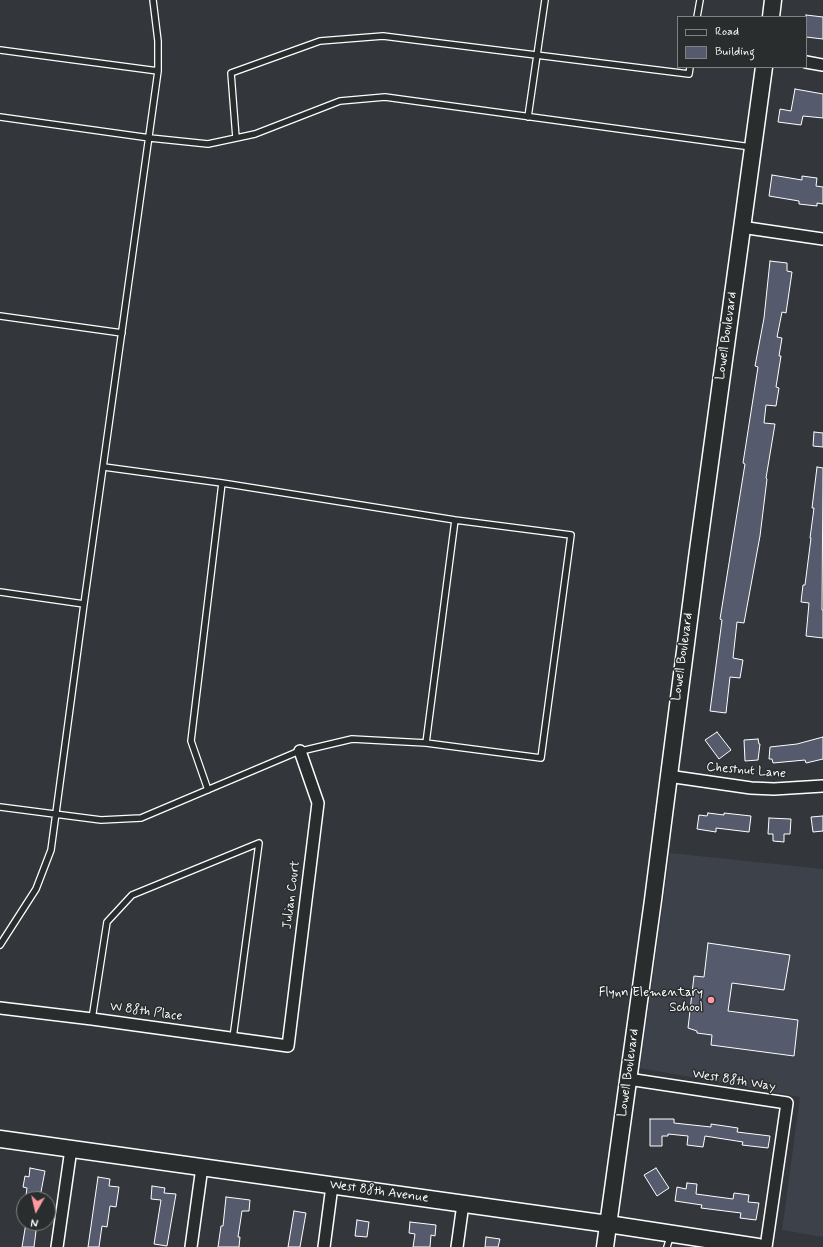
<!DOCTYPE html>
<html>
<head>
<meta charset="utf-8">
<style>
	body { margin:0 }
	#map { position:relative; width:823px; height:1247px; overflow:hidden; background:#33363a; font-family:Mynerve,sans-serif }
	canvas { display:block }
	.legend { position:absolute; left:677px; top:16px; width:130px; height:52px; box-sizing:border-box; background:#2a2d2e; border:1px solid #7f8182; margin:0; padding:5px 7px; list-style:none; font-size:12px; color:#fff }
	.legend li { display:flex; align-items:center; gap:8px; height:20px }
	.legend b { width:20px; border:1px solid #7f8182 }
	.north { position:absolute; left:16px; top:1191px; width:40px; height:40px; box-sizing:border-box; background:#2a2d2e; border:1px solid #7f8182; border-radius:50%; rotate:188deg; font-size:11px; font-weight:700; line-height:16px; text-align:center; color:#fff }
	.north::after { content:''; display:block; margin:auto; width:14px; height:18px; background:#ff9aa2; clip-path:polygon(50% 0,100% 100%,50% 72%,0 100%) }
</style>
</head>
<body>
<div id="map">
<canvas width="823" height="1247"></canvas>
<ul class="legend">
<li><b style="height:5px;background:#2a2d2e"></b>Road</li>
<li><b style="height:11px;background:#555b6c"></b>Building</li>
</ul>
<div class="north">N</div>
</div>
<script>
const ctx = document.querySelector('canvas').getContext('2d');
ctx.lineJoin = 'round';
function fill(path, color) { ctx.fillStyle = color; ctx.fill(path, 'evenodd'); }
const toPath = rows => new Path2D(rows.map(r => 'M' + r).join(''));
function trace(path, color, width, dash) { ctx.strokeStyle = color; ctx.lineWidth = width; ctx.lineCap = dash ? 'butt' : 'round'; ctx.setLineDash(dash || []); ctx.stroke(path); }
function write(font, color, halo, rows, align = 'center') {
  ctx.font = font + ' Mynerve,sans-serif'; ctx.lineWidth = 3; ctx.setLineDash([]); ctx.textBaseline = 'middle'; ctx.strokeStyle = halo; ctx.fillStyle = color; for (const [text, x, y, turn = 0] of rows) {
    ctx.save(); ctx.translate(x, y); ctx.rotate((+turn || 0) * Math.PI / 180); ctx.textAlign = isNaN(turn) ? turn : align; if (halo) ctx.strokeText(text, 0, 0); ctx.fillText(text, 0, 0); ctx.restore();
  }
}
const built = toPath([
	[670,853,823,869,823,1237,782,1230,800,1097,640,1068]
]);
const building = toPath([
	[806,15,823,17,823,39,806,37,806,15],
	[795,89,823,94,823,118,803,116,801,125,778,122,780,109,791,111,795,89],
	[772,175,802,180,802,176,817,178,816,186,823,187,823,204,817,203,817,206,799,204,799,201,769,196,772,175],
	[770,261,787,263,787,271,792,272,786,313,782,312,777,337,782,338,779,356,781,356,776,387,779,388,776,406,766,405,764,423,775,424,766,478,767,479,760,536,744,623,737,622,733,658,743,660,740,678,730,677,726,713,710,711,722,620,720,619,745,464,743,463,758,367,755,366,764,318,770,261],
	[814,432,823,433,823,447,813,446,814,432],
	[817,467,823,468,822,610,823,610,823,638,806,636,809,603,801,602,803,585,805,585,811,538,810,538,814,508,812,508,817,467],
	[717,732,731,750,719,759,705,740,717,732],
	[823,737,823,759,806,763,805,760,773,763,772,759,769,759,770,747,797,744,823,737],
	[758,739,759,744,760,744,758,760,745,761,744,740,758,739],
	[708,813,724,815,724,813,751,816,749,832,716,828,716,832,697,829,699,815,707,816,708,813],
	[823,816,823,831,813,832,811,817,823,816],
	[769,818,791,819,790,834,784,834,784,842,773,841,773,834,768,834,769,818],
	[708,943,790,955,784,990,732,983,728,1011,798,1020,794,1056,711,1045,712,1035,697,1033,697,1031,688,1028,694,976,704,977,708,943],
	[650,1119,674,1119,674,1123,711,1127,711,1124,738,1128,737,1132,770,1136,768,1148,742,1145,743,1142,705,1136,703,1147,687,1145,688,1136,668,1134,668,1136,662,1136,662,1146,650,1146,650,1119],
	[30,1168,45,1171,40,1197,26,1195,27,1188,23,1187,25,1176,29,1177,30,1168],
	[656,1168,669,1188,657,1196,644,1175,656,1168],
	[98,1177,110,1179,109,1186,119,1187,116,1207,110,1206,107,1227,102,1226,99,1247,88,1247,98,1177],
	[687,1183,697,1184,696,1194,733,1199,734,1193,749,1195,748,1202,759,1203,756,1220,740,1218,741,1213,701,1208,702,1205,675,1201,677,1187,686,1189,687,1183],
	[152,1186,165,1188,164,1193,176,1194,167,1246,154,1244,161,1200,151,1199,152,1186],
	[226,1197,250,1200,249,1211,242,1211,238,1237,240,1237,239,1247,218,1247,221,1226,223,1226,226,1197],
	[294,1211,306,1213,300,1247,288,1247,294,1211],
	[357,1220,369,1222,367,1237,355,1236,357,1220],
	[410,1222,436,1225,435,1236,431,1235,430,1247,413,1247,415,1234,409,1233,410,1222],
	[26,1223,37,1223,34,1247,22,1247,26,1223],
	[486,1237,500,1239,498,1247,485,1247,486,1237]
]);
const lane = toPath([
	[697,17,700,0],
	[0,50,158,71],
	[0,117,150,138,208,144,255,134,340,101,385,97,751,147],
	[528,117,545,0],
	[236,138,231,73,320,41,383,36,689,74,690,67],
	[0,316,122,333],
	[104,467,222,483,455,520,571,535,541,758,426,743,455,520],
	[0,592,84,604,158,71,158,41,153,0],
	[208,790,191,741,222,483],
	[0,807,101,820,141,818,297,752,352,739,426,743],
	[0,945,36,889,51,850,84,604],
	[92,1019,107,922,132,895,259,843,233,1038],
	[667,1247,671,1234]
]);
const street = toPath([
	[806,62,823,65],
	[741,227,823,239],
	[668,776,751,788,774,789,823,786],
	[0,1008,92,1019,288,1046,318,803,300,751],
	[628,1079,787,1103,766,1247],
	[57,1247,71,1149],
	[191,1247,202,1167],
	[324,1247,332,1186],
	[457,1247,463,1204]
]);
const secondary = toPath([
	[771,17,773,0],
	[0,1139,608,1224,758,1247],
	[605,1247,653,900,697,558,764,67]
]);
const markers = [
	[711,1000,4,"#ff9aa2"]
];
const streetNames = [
	["Lowell Boulevard",727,336,-82],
	["Lowell Boulevard",683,657,-82],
	["Chestnut Lane",746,771,5],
	["Julian Court",292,895,-83],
	["W 88th Place",146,1012,8],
	["Lowell Boulevard",629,1073,-82],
	["West 88th Way",734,1081,9],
	["West 88th Avenue",379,1192,8]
];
const poiNames = [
	["Flynn Elementary",703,993],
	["School",703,1008]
];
fill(built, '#3d4149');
fill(building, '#555b6c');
trace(building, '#fff', 1);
trace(lane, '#fff', 8);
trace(street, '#fff', 14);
trace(secondary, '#fff', 19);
trace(lane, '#2a2d2e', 5.5);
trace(street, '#2a2d2e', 11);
trace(secondary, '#2a2d2e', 16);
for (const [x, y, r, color] of markers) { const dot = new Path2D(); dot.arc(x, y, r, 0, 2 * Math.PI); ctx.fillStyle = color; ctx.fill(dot); trace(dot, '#2a2d2e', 1.5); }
write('13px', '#fff', '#2a2d2e', streetNames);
write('13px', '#fff', '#2a2d2e', poiNames, 'right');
</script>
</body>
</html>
